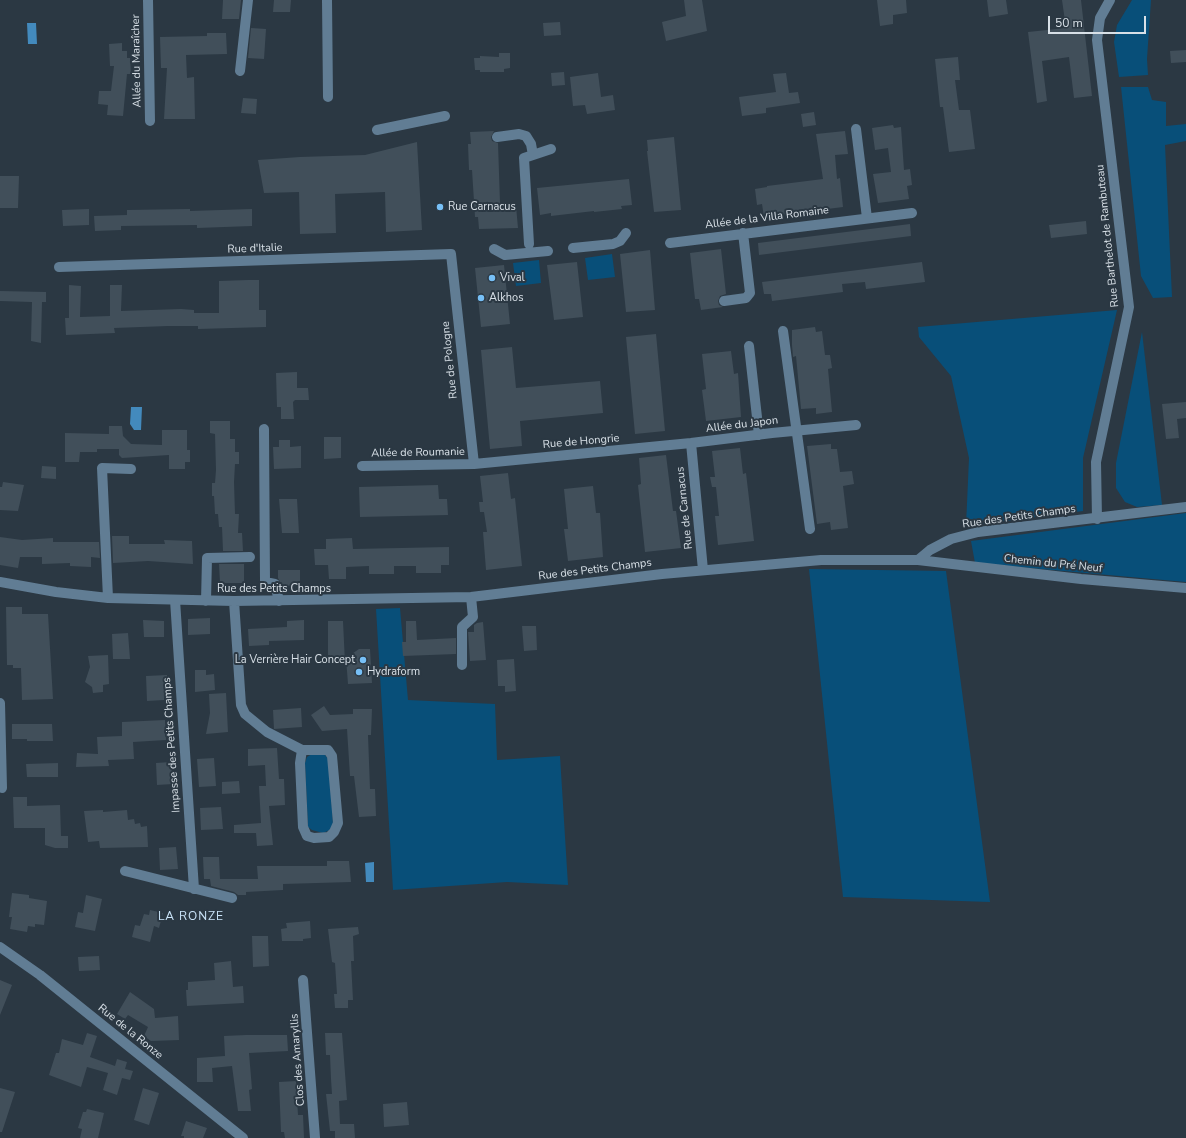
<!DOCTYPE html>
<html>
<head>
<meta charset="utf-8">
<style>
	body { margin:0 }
	#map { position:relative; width:1186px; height:1138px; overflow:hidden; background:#2b3843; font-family:"Nunito Sans",sans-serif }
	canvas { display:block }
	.scale { position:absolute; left:1048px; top:16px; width:98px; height:18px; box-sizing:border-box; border:2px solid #d8e0e7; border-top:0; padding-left:5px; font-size:12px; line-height:14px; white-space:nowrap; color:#d8e0e7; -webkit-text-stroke:3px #2b3843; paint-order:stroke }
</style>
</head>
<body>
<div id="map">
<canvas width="1186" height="1138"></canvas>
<div class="scale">50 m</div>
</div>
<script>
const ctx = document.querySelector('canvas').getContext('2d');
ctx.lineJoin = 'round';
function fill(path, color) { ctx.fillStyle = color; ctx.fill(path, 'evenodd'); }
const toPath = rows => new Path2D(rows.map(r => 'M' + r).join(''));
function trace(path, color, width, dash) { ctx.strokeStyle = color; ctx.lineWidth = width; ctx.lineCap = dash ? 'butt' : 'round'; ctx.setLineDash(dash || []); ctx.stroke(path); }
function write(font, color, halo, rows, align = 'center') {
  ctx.font = font + ' "Nunito Sans",sans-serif'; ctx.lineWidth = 4; ctx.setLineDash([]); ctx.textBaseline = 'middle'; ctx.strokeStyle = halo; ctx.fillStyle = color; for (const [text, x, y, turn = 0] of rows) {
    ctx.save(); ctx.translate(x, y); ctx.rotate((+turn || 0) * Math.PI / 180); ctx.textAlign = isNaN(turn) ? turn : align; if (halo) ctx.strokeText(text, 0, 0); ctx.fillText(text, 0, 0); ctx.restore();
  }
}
const green = toPath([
	[1132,0,1151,0,1147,59,1148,75,1119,77,1114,42,1117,25],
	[1121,87,1148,87,1152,100,1166,102,1166,126,1186,124,1186,141,1165,145,1172,297,1153,298,1141,276],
	[612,254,615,277,588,280,585,258],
	[539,260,541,283,516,286,513,263],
	[1117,310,1083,458,1083,511,966,526,969,458,951,376,919,337,918,327],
	[1142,332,1162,505,1137,507,1125,502,1116,488,1116,463],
	[1186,513,1186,582,975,563,971,541],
	[809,569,946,571,990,902,843,897],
	[400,608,408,700,495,704,497,760,560,756,568,885,507,882,393,890,376,609],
	[312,754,325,755,329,760,333,825,330,830,323,833,312,830,308,827,305,763,307,757]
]);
const water = toPath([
	[27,23,36,23,37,44,28,44],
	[131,407,142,407,141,430,134,430,130,424],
	[374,862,374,882,366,882,365,863]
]);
const building = toPath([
	[223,0,241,0,239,19,222,19],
	[274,0,291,0,290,12,273,12],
	[684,0,702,0,707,31,666,41,662,22,686,16],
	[877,0,906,0,907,13,893,15,893,24,880,26],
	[987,0,1006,0,1008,14,989,17],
	[1062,0,1081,0,1092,96,1074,98,1069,57,1042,61,1047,101,1037,103,1028,32,1066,28],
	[560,22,561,35,544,36,543,23],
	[251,28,266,29,264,59,248,58],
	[207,33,226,33,227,54,186,55,187,78,194,77,195,119,164,119,167,68,161,68,160,37,207,36],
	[122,43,122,51,127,51,127,58,130,58,131,74,127,74,123,116,107,115,108,105,98,104,99,91,111,91,114,66,110,66,109,44],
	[1186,50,1186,62,1171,63,1170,51],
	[499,53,510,53,510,68,504,69,504,72,480,72,480,70,475,70,474,58,480,58,480,56,499,57],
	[958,57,960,80,955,80,959,110,970,110,975,149,949,152,943,107,940,107,935,59],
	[564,72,565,85,552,86,551,73],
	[598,73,601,97,613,95,615,110,587,114,585,105,573,106,570,77],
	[786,73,789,93,798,92,800,103,766,108,766,113,742,116,739,97,776,92,773,74],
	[243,98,257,99,256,114,241,113],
	[814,112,816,125,803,127,801,114],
	[893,125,894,128,901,127,904,170,910,169,912,185,907,186,909,199,878,203,873,174,891,172,888,148,875,150,872,128],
	[494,131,491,137,492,141,498,143,500,203,507,203,507,206,516,206,518,228,479,229,478,217,475,217,472,170,469,170,468,144,471,144,470,132],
	[845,131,848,154,835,155,837,179,840,178,843,207,764,217,762,204,757,205,755,189,767,187,767,186,823,179,816,134],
	[674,137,681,210,654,212,647,151,648,151,647,140],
	[417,142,422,230,386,232,385,192,335,194,336,233,300,234,299,192,264,193,258,160,300,157,365,155],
	[0,176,19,176,18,208,0,208],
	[629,179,632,205,621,206,622,209,594,212,594,211,551,216,551,213,540,215,537,188],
	[89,209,89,225,63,226,62,210],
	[190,209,190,211,252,209,252,226,197,228,197,225,121,226,121,230,95,231,94,216,127,215,127,210],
	[1086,221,1087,234,1051,238,1049,225],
	[910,224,911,236,759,255,758,243],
	[721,249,726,294,720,296,718,301,719,305,723,307,701,310,699,299,695,299,690,253],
	[650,250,655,310,626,312,620,254],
	[577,262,583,317,554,320,547,265],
	[922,262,925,282,866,289,865,282,842,284,843,292,772,301,771,294,764,294,762,282],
	[504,265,510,324,481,327,475,268],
	[248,280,259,280,259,310,266,310,266,327,198,329,198,326,168,326,114,328,115,333,66,335,65,318,69,318,69,285,81,286,80,317,110,316,110,285,122,285,121,311,181,309,194,310,194,313,219,313,219,281],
	[0,291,46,292,46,302,42,302,41,343,31,341,32,302,0,301],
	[815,327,816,332,822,331,825,355,830,355,832,368,828,369,832,412,816,414,816,408,801,409,796,356,793,357,792,345,792,330],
	[656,334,665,431,635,434,626,337],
	[512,347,516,388,600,381,603,413,520,421,522,446,490,449,481,350],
	[731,351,734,374,738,373,741,417,706,421,702,390,706,389,702,354],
	[297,372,297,388,308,388,309,400,295,400,293,402,294,419,281,419,281,407,277,407,276,373],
	[1186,402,1186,418,1177,419,1179,438,1166,439,1162,404],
	[210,421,230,421,230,439,235,439,235,452,239,452,239,464,235,464,234,482,235,514,239,514,238,533,242,533,243,551,223,551,222,527,219,527,218,514,215,514,214,496,212,496,212,483,215,483,216,470,215,434,210,433],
	[109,426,122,426,123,436,131,444,162,445,162,430,187,430,187,450,190,450,190,462,185,462,185,469,169,469,169,455,122,458,119,455,119,449,97,449,97,452,80,452,79,462,65,462,65,433,109,434],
	[324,437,341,437,341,458,324,459],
	[279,440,290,440,290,447,301,446,301,468,274,469,273,447,279,447],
	[831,444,831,449,837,449,840,472,852,471,854,484,843,486,848,528,831,530,830,522,817,524,807,446],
	[740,448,743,474,746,473,754,541,718,545,715,516,719,516,716,487,712,487,710,477,715,477,712,451],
	[666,455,673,511,676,511,681,548,645,552,638,485,641,484,639,458],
	[42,466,56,467,56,479,41,478],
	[508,473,511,499,515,498,522,566,486,570,483,532,487,532,484,512,480,512,479,502,483,502,480,476],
	[3,482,24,485,18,511,0,510,0,487,2,487],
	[438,485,439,499,447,499,448,515,360,517,359,487],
	[593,486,596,513,600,513,603,557,568,561,564,529,568,529,564,489],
	[279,499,297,499,299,533,282,533],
	[112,536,129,536,129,544,165,544,164,540,192,541,193,564,148,561,113,563],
	[0,537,22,540,53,538,53,542,99,542,100,558,91,557,91,567,70,566,70,563,42,564,42,557,20,557,18,568,0,565],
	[352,538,353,549,449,547,449,565,441,565,441,573,416,573,416,566,394,566,394,574,369,574,369,566,346,567,346,579,329,579,328,565,315,565,314,549,326,549,326,539],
	[219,564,244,564,244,583,220,583],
	[278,570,300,570,300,586,282,586,278,578],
	[6,607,22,607,22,614,48,614,53,699,22,700,21,668,13,668,13,665,7,665],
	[210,618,210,634,188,635,188,619],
	[143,620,164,621,164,637,144,637],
	[304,620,304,640,269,641,269,645,249,646,248,629,287,627,287,621],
	[328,621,343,621,345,663,328,664],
	[406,621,416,621,417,640,456,638,456,654,403,656,402,642,406,642],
	[483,622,486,660,470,661,468,632,474,632,474,625,477,623],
	[522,626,536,626,537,650,524,651],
	[128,633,130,659,113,659,112,634],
	[359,649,370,649,372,683,348,684,346,658],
	[108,655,109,684,103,685,103,692,93,693,92,687,85,682,90,667,88,656],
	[514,659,516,691,505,692,505,686,498,686,497,660],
	[195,670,206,670,206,675,214,674,215,690,195,692],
	[167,675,168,693,164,693,164,700,147,701,146,676],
	[226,693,228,732,206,734,210,713,209,694],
	[324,706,330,715,353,714,353,709,372,709,371,735,368,735,370,789,375,789,376,816,359,817,354,776,350,776,347,729,322,731,311,715],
	[301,708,302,727,274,729,273,710],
	[165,720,166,740,133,742,134,759,108,760,109,766,76,767,77,753,98,754,97,737,122,736,122,722],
	[12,724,52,724,53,741,27,741,27,739,12,739],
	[277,748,279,779,284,779,285,805,269,806,273,845,257,846,256,833,234,833,234,825,261,823,259,786,266,786,265,765,248,766,248,749],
	[214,758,216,786,199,787,197,759],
	[171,762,173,784,157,785,156,763],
	[58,763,58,777,27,777,26,764],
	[239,781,240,793,222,794,222,782],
	[13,797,27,797,27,806,60,805,61,836,68,836,68,848,55,848,45,845,45,828,14,828],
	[221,807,223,829,201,830,200,808],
	[103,810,103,812,127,810,128,820,134,819,135,824,140,823,141,827,147,826,148,847,100,848,99,841,88,842,84,811],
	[176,847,178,869,160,870,159,848],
	[203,857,219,857,220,879,258,879,257,866,327,866,327,861,349,861,351,882,283,884,283,890,246,892,246,895,238,895,234,892,211,886,210,879,204,879],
	[12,893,29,895,29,898,47,901,44,925,35,924,35,927,28,926,27,932,10,929,12,917,9,917],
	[86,895,102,899,95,931,75,927,78,912,83,913],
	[150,910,163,913,159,928,154,926,150,942,132,937,135,925,140,926,144,914,149,915],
	[310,921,311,938,303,939,303,941,282,941,281,929,287,928,286,923],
	[358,927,359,934,353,936,354,961,351,961,353,1000,348,1000,348,1008,335,1008,334,994,337,994,335,963,332,962,328,929],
	[252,936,268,936,269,966,253,967],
	[99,956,100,970,79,971,78,957],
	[231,961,233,987,243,986,244,1003,187,1006,186,990,188,990,188,982,215,980,214,963],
	[0,980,12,985,0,1015],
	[130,992,154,1009,155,1018,178,1016,179,1040,151,1041,144,1036,148,1027,128,1015,125,1019,117,1014],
	[87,1033,97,1036,90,1057,115,1066,117,1059,127,1062,125,1069,133,1071,130,1080,122,1078,117,1095,103,1090,108,1073,87,1067,81,1087,49,1075,56,1053,59,1053,62,1039,83,1045],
	[325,1033,342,1033,347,1100,339,1101,340,1124,354,1124,355,1138,335,1138,335,1131,330,1131,326,1094,332,1094,331,1079,330,1055,326,1055],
	[246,1035,287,1035,288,1051,249,1053,252,1089,249,1090,251,1111,238,1111,232,1066,212,1068,213,1082,197,1082,197,1058,225,1056,224,1036],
	[296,1081,298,1115,303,1115,304,1138,285,1138,284,1132,281,1132,279,1082],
	[0,1088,15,1092,2,1132,0,1132],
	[143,1088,159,1093,149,1125,134,1120],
	[407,1102,409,1125,384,1127,383,1104],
	[87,1109,104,1113,98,1138,80,1138,82,1129,78,1128,83,1112,86,1112],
	[186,1121,207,1128,203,1138,184,1138,184,1136,181,1136]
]);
const minor = toPath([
	[148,0,150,121],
	[327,0,328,97],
	[240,71,248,0],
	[856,129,867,218],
	[377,130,445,116],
	[497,137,519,134,526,136,531,144,533,155],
	[670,243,912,213],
	[529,244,524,158,551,149],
	[573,248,613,244,620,241,626,233],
	[494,249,505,255,548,251],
	[59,267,451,254,474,464],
	[724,301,746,298,750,293,743,233],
	[783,331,810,529],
	[749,346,759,435],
	[264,429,265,582,275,584,279,601],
	[691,443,703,570],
	[362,466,474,464,691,443,772,433,856,425],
	[1097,519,1096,462,1129,307,1097,40,1100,18,1110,0],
	[918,560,1081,579,1186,588],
	[0,582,56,592,108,598,234,601,471,597,662,574,821,560,918,560,930,550,951,539,978,532,1186,507],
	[108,598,102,468,131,469],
	[175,600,194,889],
	[206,601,207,558,250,557],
	[234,601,241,705,245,714,267,732,302,750],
	[462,665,462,627,473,617,471,597],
	[0,703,2,788],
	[302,750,328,750,332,756,338,823,334,832,329,837,314,838,307,836,303,827,300,763,302,750],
	[125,871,232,898],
	[0,947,40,975,243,1138],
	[303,980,315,1138]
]);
const markers = [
	[440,207,4,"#77c0f7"],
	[492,278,4,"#77c0f7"],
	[481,298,4,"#77c0f7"],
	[363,660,4,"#77c0f7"],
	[359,672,4,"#77c0f7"]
];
const streetNames = [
	["Allée du Maraîcher",137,61,-91],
	["Allée de la Villa Romaine",767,218,-7],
	["Rue Barthelot de Rambuteau",1108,236,-96],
	["Rue d'Italie",255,249,-2],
	["Rue de Pologne",450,360,-96],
	["Allée du Japon",742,425,-7],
	["Rue de Hongrie",581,442,-5],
	["Allée de Roumanie",418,453,-1],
	["Rue de Carnacus",685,508,-96],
	["Rue des Petits Champs",1019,517,-8],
	["Chemin du Pré Neuf",1053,564,6],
	["Rue des Petits Champs",595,570,-7],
	["Rue des Petits Champs",274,589],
	["Impasse des Petits Champs",172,745,-94],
	["Rue de la Ronze",130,1032,39],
	["Clos des Amaryllis",298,1060,-94]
];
const poiNames = [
	["Rue Carnacus",448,207],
	["Vival",500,278],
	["Alkhos",489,298],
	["La Verrière Hair Concept",355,660,"right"],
	["Hydraform",367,672]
];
const neighbourhoodNames = [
	["LA RONZE",191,917]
];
fill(green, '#084f79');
fill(water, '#438abd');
fill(building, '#414f5a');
trace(minor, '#617d94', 10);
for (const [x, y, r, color] of markers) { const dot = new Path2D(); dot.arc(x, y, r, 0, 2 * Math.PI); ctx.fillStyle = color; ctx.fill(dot); trace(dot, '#2b3843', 1.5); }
write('11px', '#d8e0e7', '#2b3843', streetNames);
write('11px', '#d8e0e7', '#2b3843', poiNames, 'left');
ctx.letterSpacing = '1px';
write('12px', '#cbe5fa', '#2b3843', neighbourhoodNames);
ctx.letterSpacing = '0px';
</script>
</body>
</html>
